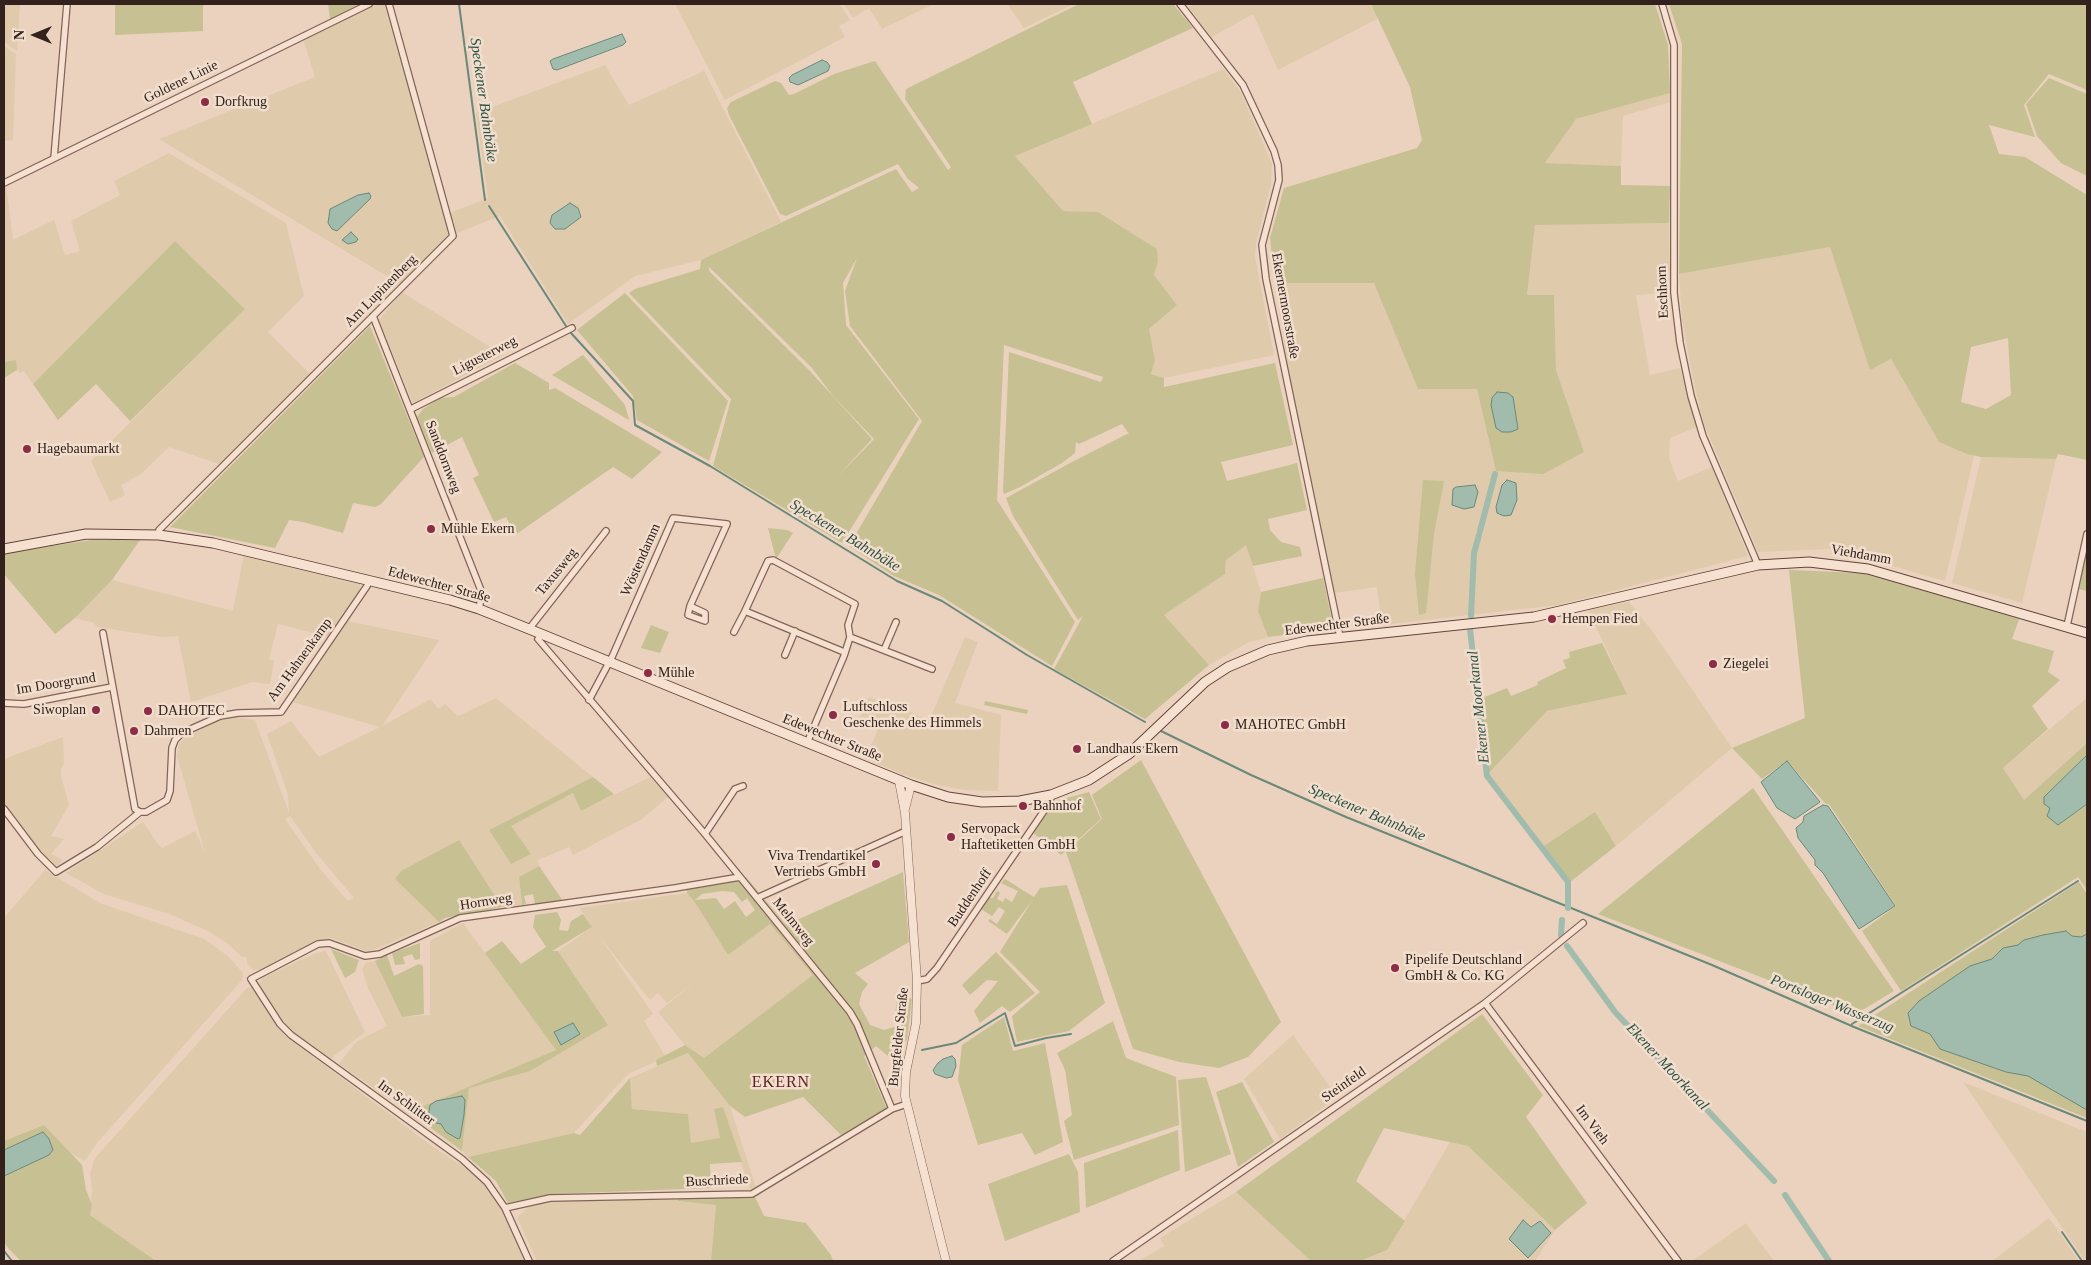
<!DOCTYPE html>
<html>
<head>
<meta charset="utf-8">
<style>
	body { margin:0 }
	#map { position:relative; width:2091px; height:1265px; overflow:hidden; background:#ead2be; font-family:"Times New Roman",serif }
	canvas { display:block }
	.frame { position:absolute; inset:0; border:5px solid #32211c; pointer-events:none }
	.north { position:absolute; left:10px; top:10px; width:50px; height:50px; -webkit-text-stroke:4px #f2decd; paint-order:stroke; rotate:270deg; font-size:14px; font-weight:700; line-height:20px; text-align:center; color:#32211c }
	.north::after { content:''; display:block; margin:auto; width:18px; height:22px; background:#32211c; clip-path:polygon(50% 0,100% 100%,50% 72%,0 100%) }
</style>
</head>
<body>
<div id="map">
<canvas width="2091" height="1265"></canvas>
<div class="frame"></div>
<div class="north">N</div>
</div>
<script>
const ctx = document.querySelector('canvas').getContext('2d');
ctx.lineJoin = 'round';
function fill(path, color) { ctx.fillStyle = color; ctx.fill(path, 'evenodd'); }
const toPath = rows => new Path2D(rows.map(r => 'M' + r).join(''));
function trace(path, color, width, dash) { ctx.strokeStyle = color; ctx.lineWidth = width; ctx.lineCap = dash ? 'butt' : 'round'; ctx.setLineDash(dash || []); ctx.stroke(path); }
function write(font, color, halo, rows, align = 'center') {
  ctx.font = font + ' "Times New Roman",serif'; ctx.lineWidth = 5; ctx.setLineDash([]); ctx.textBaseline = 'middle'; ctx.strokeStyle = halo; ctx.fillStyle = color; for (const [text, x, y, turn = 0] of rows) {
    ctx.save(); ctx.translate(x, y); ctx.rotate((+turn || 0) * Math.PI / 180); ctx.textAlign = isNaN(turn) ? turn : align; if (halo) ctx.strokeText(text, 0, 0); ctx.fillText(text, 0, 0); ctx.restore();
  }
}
const farmland = toPath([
	[4,4,20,4,17,51,4,42],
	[374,4,386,4,449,235,400,284,159,139,315,77,303,39],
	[675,4,840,4,850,20,839,26,845,37,725,100],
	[844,4,934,4,882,29,869,8,853,18],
	[1007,4,1074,4,1024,28],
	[1194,4,1371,4,1379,18,1278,70,1253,14,1212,37,1188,7],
	[4,46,16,54,13,140,4,141],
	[605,65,629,105,704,71,781,222,701,260,635,276,568,324,500,216,457,233,450,213,488,198,476,113],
	[1224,69,1241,93,1272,164,1271,184,1256,244,1255,257,1274,355,1164,378,1151,374,1155,360,1149,329,1177,305,1154,275,1158,262,1098,212,1063,211,1014,156],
	[1670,93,1671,102,1623,116,1621,166,1545,163,1576,119],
	[169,153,286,223,304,296,268,332,311,375,226,459,219,464,169,447,141,474,121,485,125,495,110,502,91,461,245,309,175,241,33,384,24,371,20,373,17,370,15,360,4,362,4,185,6,184,13,240,54,220,65,255,80,251,71,221,120,195,114,181],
	[1669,223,1670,292,1636,295,1650,375,1680,368,1697,427,1670,438,1669,458,1678,481,1712,467,1748,556,1558,605,1382,625,1377,587,1334,593,1292,394,1275,283,1374,282,1418,389,1477,389,1496,471,1584,452,1556,370,1554,295,1527,295,1535,224],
	[1830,247,1870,369,1891,359,1939,442,1974,456,1945,581,1832,549,1758,552,1704,424,1694,384,1682,319,1679,274],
	[402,292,503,355,413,403,379,320],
	[1981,457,2056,459,2022,603,1952,583],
	[1246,544,1261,592,1258,611,1268,637,1247,643,1209,665,1164,615,1225,574,1226,560],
	[244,554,360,584,361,590,328,637,278,624,269,659,274,661,270,684,252,682,191,702,178,636,161,637,97,627,94,623,75,618,112,580,233,611],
	[1629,602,1653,632,1732,748,1616,846,1595,813,1544,846,1488,774,1547,711,1627,694,1588,609],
	[347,621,439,640,382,726,431,699,438,709,445,704,458,716,496,698,593,777,489,830,511,864,510,826,573,793,581,811,650,777,668,797,642,819,573,855,569,847,538,860,539,866,519,877,522,905,502,907,458,840,395,879,439,922,368,952,331,938,317,941,262,969,253,970,247,963,246,957,242,957,227,943,208,931,169,914,104,894,66,873,143,822,157,843,162,848,195,831,205,853,177,756,179,744,186,737,220,720,236,717,255,720,289,813,288,795,267,734,291,721,319,757,380,727,293,702],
	[290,816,317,854,354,898,348,901,320,869,285,819],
	[965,637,978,642,955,703,1001,715,998,791,965,790,938,785,904,775,865,758,877,732,876,729,858,722,869,697,892,707,894,704,929,721],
	[2087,698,2087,743,2024,800,2003,768],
	[63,737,64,763,61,769,61,776,69,805,51,836,64,839,51,854,63,860,56,867,30,841,11,817,4,805,4,759],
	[45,870,100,903,204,939,228,956,243,973,242,980,97,1143,85,1161,69,1152,44,1125,4,1141,4,918],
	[687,893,694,901,728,955,770,924,814,975,704,1058,685,1045,658,1012,698,979,667,1003,658,993,650,1000,599,936,653,1014,644,1021,666,1057,628,1074,574,1133,468,1157,462,1151,469,1088,419,1108,427,1125,339,1064,356,1042,387,1026,368,988,362,969,366,963,375,961,402,1017,430,1015,430,941,463,923,557,1050,474,1086,530,1071,608,1025,558,951,592,927,580,908],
	[326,951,365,1032,330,1059,286,1027,259,984,262,978,316,953],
	[251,987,291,1040,433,1147,487,1182,505,1208,529,1261,156,1261,90,1215,92,1190,90,1173,95,1158,247,988],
	[1293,1035,1337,1097,1280,1139,1244,1079],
	[688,1053,730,1106,756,1188,750,1190,723,1107,714,1109,720,1138,691,1144,688,1114,632,1109,630,1078],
	[1963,1082,2087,1132,2087,1261,2085,1261],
	[1450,1142,1468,1146,1555,1230,1535,1261,1392,1261,1389,1259,1384,1261,1360,1261,1387,1250],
	[1523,1221,1531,1227,1509,1239],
	[1236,1192,1311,1261,1139,1261,1164,1246,1160,1238],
	[679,1195,679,1201,716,1205,711,1261,537,1261,517,1217,534,1202,550,1198],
	[2049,1218,2079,1261,1992,1261],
	[1746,1223,1774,1261,1692,1261]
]);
const green = toPath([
	[115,4,203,4,203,31,115,35],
	[328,4,359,4,330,19],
	[1079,4,1173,4,1193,28,1073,82,1092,124,1015,156,1063,211,1098,212,1157,249,1158,262,1154,275,1177,305,1149,329,1155,360,1151,374,1164,378,1164,387,1275,363,1293,445,1221,462,1227,481,1297,463,1307,510,1268,519,1270,530,1281,542,1300,547,1302,556,1253,566,1246,545,1226,560,1225,574,1164,615,1209,665,1145,719,1054,669,1083,616,1078,620,1013,516,1006,498,1072,462,1127,434,1129,434,1122,424,1079,444,1076,442,1075,453,1062,463,1020,487,1004,494,1003,491,1009,352,1101,382,1103,377,1004,345,997,500,1075,622,1052,666,939,595,894,576,849,546,922,421,850,326,845,291,857,258,843,283,846,325,919,419,842,543,713,466,731,399,629,293,635,289,700,269,701,260,896,169,912,192,919,188,908,179,898,164,786,216,780,214,729,115,727,108,731,102,775,81,781,83,789,95,794,94,834,74,875,61,948,170,951,167,905,99,906,89],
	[708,266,812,368,833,396,874,439,836,478,872,439,809,370,710,272],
	[1371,4,1655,4,1668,45,1670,93,1576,119,1545,163,1621,166,1621,185,1670,186,1669,223,1535,225,1527,295,1554,295,1556,370,1584,452,1543,474,1496,471,1477,389,1418,389,1374,283,1275,283,1270,238,1284,188,1417,148,1422,140,1410,87],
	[1669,4,2087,4,2087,90,2049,74,2024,105,2035,137,1989,125,1999,154,2025,157,2087,195,2087,460,2058,454,2056,459,1981,457,1967,454,1939,442,1891,359,1870,370,1830,247,1679,274,1682,44],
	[2008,338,2011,395,1986,409,1961,402,1971,347],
	[2049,78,2087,94,2087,176,2061,163,2037,136,2026,104],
	[175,241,245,309,130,421,96,384,58,420,33,384],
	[625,293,728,401,709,461,637,420,633,396,577,330],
	[370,326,424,457,381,504,375,507,353,503,343,533,303,522,289,520,275,548,170,527],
	[583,355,625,405,629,420,552,375],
	[16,360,17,370,4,378,4,362],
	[515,363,549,383,549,390,555,388,662,452,632,479,613,467,515,535,506,517,494,522,473,478,479,475,462,437,432,453,417,417,423,409,440,398,454,397],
	[1423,480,1444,481,1434,534,1426,613,1419,615,1415,574],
	[768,528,787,530,793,533,776,559],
	[112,537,142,537,112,580,75,618,55,634,4,574,4,553],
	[2085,557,2087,557,2087,591,2078,589],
	[1789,570,1862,573,1907,584,2019,619,2012,639,2054,651,2048,672,2060,680,2032,706,2048,729,2003,768,2024,800,2087,743,2087,755,2044,797,2044,804,2050,808,2058,825,2087,804,2087,890,2078,877,1901,991,1862,931,1896,906,1829,804,1826,804,1787,761,1762,779,1732,748,1805,718],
	[1323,578,1333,626,1332,629,1268,637,1258,611,1261,592],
	[651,625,669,632,660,653,641,648],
	[1602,643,1627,694,1547,711,1488,774,1480,699,1507,688,1511,696,1538,685,1537,682,1566,668,1563,660,1570,658,1569,652],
	[985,701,1028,710,1027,714,984,705],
	[1141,760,1281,1022,1248,1057,1219,1068,1179,1062,1133,1049,1066,852,1102,819,1092,795],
	[593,777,614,794,581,811,573,793,511,826,531,854,511,864,489,830],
	[1753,788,1894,991,1856,1014,1598,914],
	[1089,792,1101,819,1061,855,1032,832,1052,802],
	[1595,812,1616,846,1570,882,1544,846],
	[459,840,502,907,445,918,439,922,395,879,401,871],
	[539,866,563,901,535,904,533,894,524,896,526,904,522,905,519,877],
	[903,872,909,942,855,973,868,984,862,992,859,1004,870,1025,884,1030,898,1026,895,1013,898,995,912,999,907,1040,888,1056,876,1046,864,1056,887,1109,841,1135,803,1097,745,1117,730,1106,688,1053,657,1066,656,1060,685,1045,704,1058,813,975,770,924,728,955,694,901,687,893,686,887,746,877,786,925],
	[722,891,734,892,742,902,747,898,755,910,746,917,735,901,724,909,716,898,695,900,702,894],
	[1005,879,1034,897,1040,888,1067,885,1105,1003,1069,1031,1017,1042,1012,1016,1040,992,1000,952,1033,899,1007,934,988,921,990,919,997,924,1005,911,999,907,992,916,981,909,988,897,993,898,997,891,1000,893,997,899,1003,902,1005,898,1012,902,1018,891,1001,883],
	[2079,882,2087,894,2087,1118,1858,1026],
	[557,912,561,920,559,930,568,931,571,921,583,914,592,927,552,951,558,951,608,1025,530,1071,469,1088,462,1151,427,1125,419,1108,556,1050,485,953,502,941,521,964,546,947,533,927,535,915],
	[420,943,420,959,415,960,412,954,403,957,405,964,395,965,392,953],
	[331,949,359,960,355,972,345,978],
	[996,952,1035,993,1010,1012,1002,1006,980,1023,974,1011,998,981,987,980,970,995,962,985],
	[387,955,394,976,419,964,423,966,424,1014,402,1017,375,961],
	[1482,1014,1543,1095,1526,1117,1587,1203,1555,1230,1468,1146,1384,1128,1356,1181,1405,1221,1387,1250,1360,1261,1311,1261,1236,1192],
	[1004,1017,1013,1051,1045,1043,1063,1142,1035,1155,1022,1133,978,1145,958,1080,962,1045],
	[1113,1021,1126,1058,1176,1077,1179,1125,1074,1160,1064,1121,1072,1115,1065,1070,1057,1053],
	[1206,1077,1231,1154,1185,1172,1178,1080],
	[630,1078,632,1109,688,1114,691,1143,720,1138,714,1109,723,1107,742,1162,710,1164,711,1188,553,1194,508,1203,496,1181,468,1157,574,1133,580,1135],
	[1242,1082,1274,1142,1238,1167,1216,1092],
	[44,1125,82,1165,86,1190,92,1205,90,1215,156,1261,21,1261,8,1248,4,1242,4,1176,49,1155,53,1150,43,1132,4,1150,4,1141],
	[1178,1130,1180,1170,1086,1208,1084,1163],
	[1069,1154,1078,1172,1080,1212,1005,1241,988,1184],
	[758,1190,760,1194,755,1197,764,1216,806,1223,831,1255,833,1261,711,1261,716,1205,678,1201,679,1195,752,1194]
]);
const water = toPath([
	[622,34,626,42,623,45,557,70,553,69,550,61,553,59,622,34],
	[822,60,827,62,830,66,828,71,798,85,790,82,789,78,792,75,822,60],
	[369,193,371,196,370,199,337,231,332,229,328,223,330,209,358,195,369,193],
	[570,203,578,208,581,217,565,229,555,229,550,223,552,215,570,203],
	[351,232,358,239,356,242,348,244,342,240,351,232],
	[1497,392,1508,393,1513,397,1518,429,1511,432,1502,432,1496,428,1491,405,1492,398,1497,392],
	[1507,480,1516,483,1517,500,1511,515,1504,516,1497,513,1496,507,1502,485,1507,480],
	[1475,485,1478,492,1474,507,1464,509,1452,505,1453,489,1456,487,1475,485],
	[2087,755,2087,804,2058,825,2047,816,2050,808,2044,804,2044,797,2087,755],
	[1787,761,1820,802,1795,819,1777,808,1761,782,1787,761],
	[1823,805,1828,806,1895,906,1859,929,1823,873,1815,865,1815,860,1798,838,1796,828,1803,822,1804,816,1823,805],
	[2066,931,2072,936,2081,937,2087,934,2087,1110,2028,1076,2006,1072,1940,1049,1930,1034,1911,1026,1908,1013,1919,1001,1970,966,1992,959,2003,948,2018,945,2024,940,2043,935,2066,931],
	[573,1023,580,1034,561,1045,554,1032,573,1023],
	[952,1056,955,1059,956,1066,952,1077,946,1078,935,1074,933,1070,938,1063,943,1059,952,1056],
	[462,1096,465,1100,464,1115,460,1138,458,1139,446,1132,441,1124,432,1122,429,1112,430,1105,436,1101,462,1096],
	[43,1132,49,1139,53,1150,49,1155,4,1176,4,1150,43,1132],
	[1523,1220,1531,1227,1540,1221,1551,1233,1528,1258,1509,1239,1523,1220]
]);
const stream = toPath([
	[459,4,485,200],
	[489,206,566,326],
	[571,333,633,401,635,425,710,466,897,581,942,601,1027,655,1145,722],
	[1161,731,1251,775,1346,817,1712,965,1854,1027,2087,1121],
	[1852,1024,2078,881],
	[922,1050,956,1043,1005,1013,1015,1046,1046,1038,1071,1034],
	[2062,1232,2082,1261],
	[4,1251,12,1261]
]);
const canal = toPath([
	[1480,531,1495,474],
	[1471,616,1474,553,1479,535],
	[1470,629,1487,776,1568,882,1568,908],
	[1561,935,1562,920],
	[1567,946,1615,1012,1774,1181],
	[1785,1195,1829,1261]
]);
const minor = toPath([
	[1180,4,1243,85,1274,151,1278,165,1279,180,1262,245,1266,279,1340,637],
	[1662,4,1674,45,1674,293,1680,343,1691,396,1703,436,1758,565],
	[54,158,67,4],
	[4,183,369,4],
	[373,316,482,593,479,609],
	[411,409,572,328],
	[159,535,159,530,453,236,389,4],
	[2067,626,2087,534],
	[529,629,606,531],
	[734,632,745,611],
	[103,633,135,809,140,812],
	[850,637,932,669],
	[538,639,705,834,850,1012,857,1024,892,1109],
	[884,650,896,622],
	[785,655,795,631],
	[589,700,612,657,673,518,727,524,690,606,688,615,705,621,705,613,690,606],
	[4,703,24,704,112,687],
	[807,743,844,656,850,637,848,625,855,604,773,560,768,561,745,611,844,652],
	[4,809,38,854,56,872,97,847,140,812,146,812,167,800,170,791,172,748,175,740,182,733,220,716,238,713,281,712,367,586,369,580],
	[705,834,735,789,743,786],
	[757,898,906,831],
	[917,981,927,979,937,968,1050,802,1051,795],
	[1485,1003,1678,1261],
	[505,1208,550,1198,752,1194,892,1109,907,1104],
	[529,1261,505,1208,487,1182,462,1159,291,1035,280,1024,251,979,318,944,329,943,365,956,380,954,460,918,675,888,740,877],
	[1113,1261,1485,1003,1583,923]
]);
const tertiary = toPath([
	[899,781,905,813,917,981,916,1023,906,1072,905,1096,946,1261],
	[905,809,911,785]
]);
const secondary = toPath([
	[4,549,86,534,159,535,213,543,450,600,479,609,529,629,911,785,948,797,982,802,1020,801,1051,795,1089,780,1129,754,1205,682,1228,667,1268,650,1307,641,1534,617,1758,565,1809,562,1868,569,2087,633]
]);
const markers = [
	[205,102,5,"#8d2c46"],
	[27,449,5,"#8d2c46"],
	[431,529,5,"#8d2c46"],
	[1552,619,5,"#8d2c46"],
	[1713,664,5,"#8d2c46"],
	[648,673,5,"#8d2c46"],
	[96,710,5,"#8d2c46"],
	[148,711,5,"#8d2c46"],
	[833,715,5,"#8d2c46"],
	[1225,725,5,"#8d2c46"],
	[134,731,5,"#8d2c46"],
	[1077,749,5,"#8d2c46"],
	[1023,806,5,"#8d2c46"],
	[951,837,5,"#8d2c46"],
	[876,864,5,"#8d2c46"],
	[1395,968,5,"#8d2c46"]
];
const streetNames = [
	["Goldene Linie",181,82,-26],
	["Am Lupinenberg",381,291,-45],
	["Eschhorn",1663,292,-93],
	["Ekernermoorstraße",1285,306,80],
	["Ligusterweg",485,356,-27],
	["Sanddornweg",443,457,69],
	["Viehdamm",1861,555,10],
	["Wöstendamm",641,560,-66],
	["Taxusweg",557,572,-51],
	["Edewechter Straße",439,585,15],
	["Edewechter Straße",1337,625,-7],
	["Am Hahnenkamp",300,660,-54],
	["Im Doorgrund",56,684,-9],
	["Edewechter Straße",832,738,22],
	["Buddenhoff",970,898,-56],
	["Hornweg",486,902,-9],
	["Melmweg",793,922,51],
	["Burgfelder Straße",899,1037,-84],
	["Steinfeld",1344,1085,-35],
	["Im Schlitter",406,1103,36],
	["Im Vieh",1592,1125,53],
	["Buschriede",717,1181,-3]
];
const poiNames = [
	["Dorfkrug",215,102],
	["Hagebaumarkt",37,449],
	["Mühle Ekern",441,529],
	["Hempen Fied",1562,619],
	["Ziegelei",1723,664],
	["Mühle",658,673],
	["Luftschloss",843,707],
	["Geschenke des Himmels",843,723],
	["Siwoplan",86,710,"right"],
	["DAHOTEC",158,711],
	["MAHOTEC GmbH",1235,725],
	["Dahmen",144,731],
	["Landhaus Ekern",1087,749],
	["Bahnhof",1033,806],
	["Servopack",961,829],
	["Haftetiketten GmbH",961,845],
	["Viva Trendartikel",866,856,"right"],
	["Vertriebs GmbH",866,872,"right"],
	["Pipelife Deutschland",1405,960],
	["GmbH & Co. KG",1405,976]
];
const waterNames = [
	["Speckener Bahnbäke",483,100,82],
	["Speckener Bahnbäke",845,536,31],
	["Ekener Moorkanal",1479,707,-96],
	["Speckener Bahnbäke",1367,813,23],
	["Portsloger Wasserzug",1832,1004,22],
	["Ekener Moorkanal",1667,1067,47]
];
const quarterNames = [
	["EKERN",781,1083]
];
fill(farmland, '#dfcaac');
fill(green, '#c7c093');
fill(water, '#a1bcad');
trace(water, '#6a8979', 1);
trace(stream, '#6a8979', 2);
trace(canal, '#a1bcad', 6);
trace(minor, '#826358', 8);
trace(tertiary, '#826358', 9);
trace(secondary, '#63453c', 11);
trace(minor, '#f6e1d1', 5.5);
trace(tertiary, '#f6e1d1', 8);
trace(secondary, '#f6e1d1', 9);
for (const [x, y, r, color] of markers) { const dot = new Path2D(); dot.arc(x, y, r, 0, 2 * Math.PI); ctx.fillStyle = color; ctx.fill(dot); trace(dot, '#f2decd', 2); }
write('14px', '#32211c', '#f2decd', streetNames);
write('14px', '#32211c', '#f2decd', poiNames, 'left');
write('italic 15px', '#2c5145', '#f2decd', waterNames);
ctx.letterSpacing = '1px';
write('16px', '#5c1e21', '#f2decd', quarterNames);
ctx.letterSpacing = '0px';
</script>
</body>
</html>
